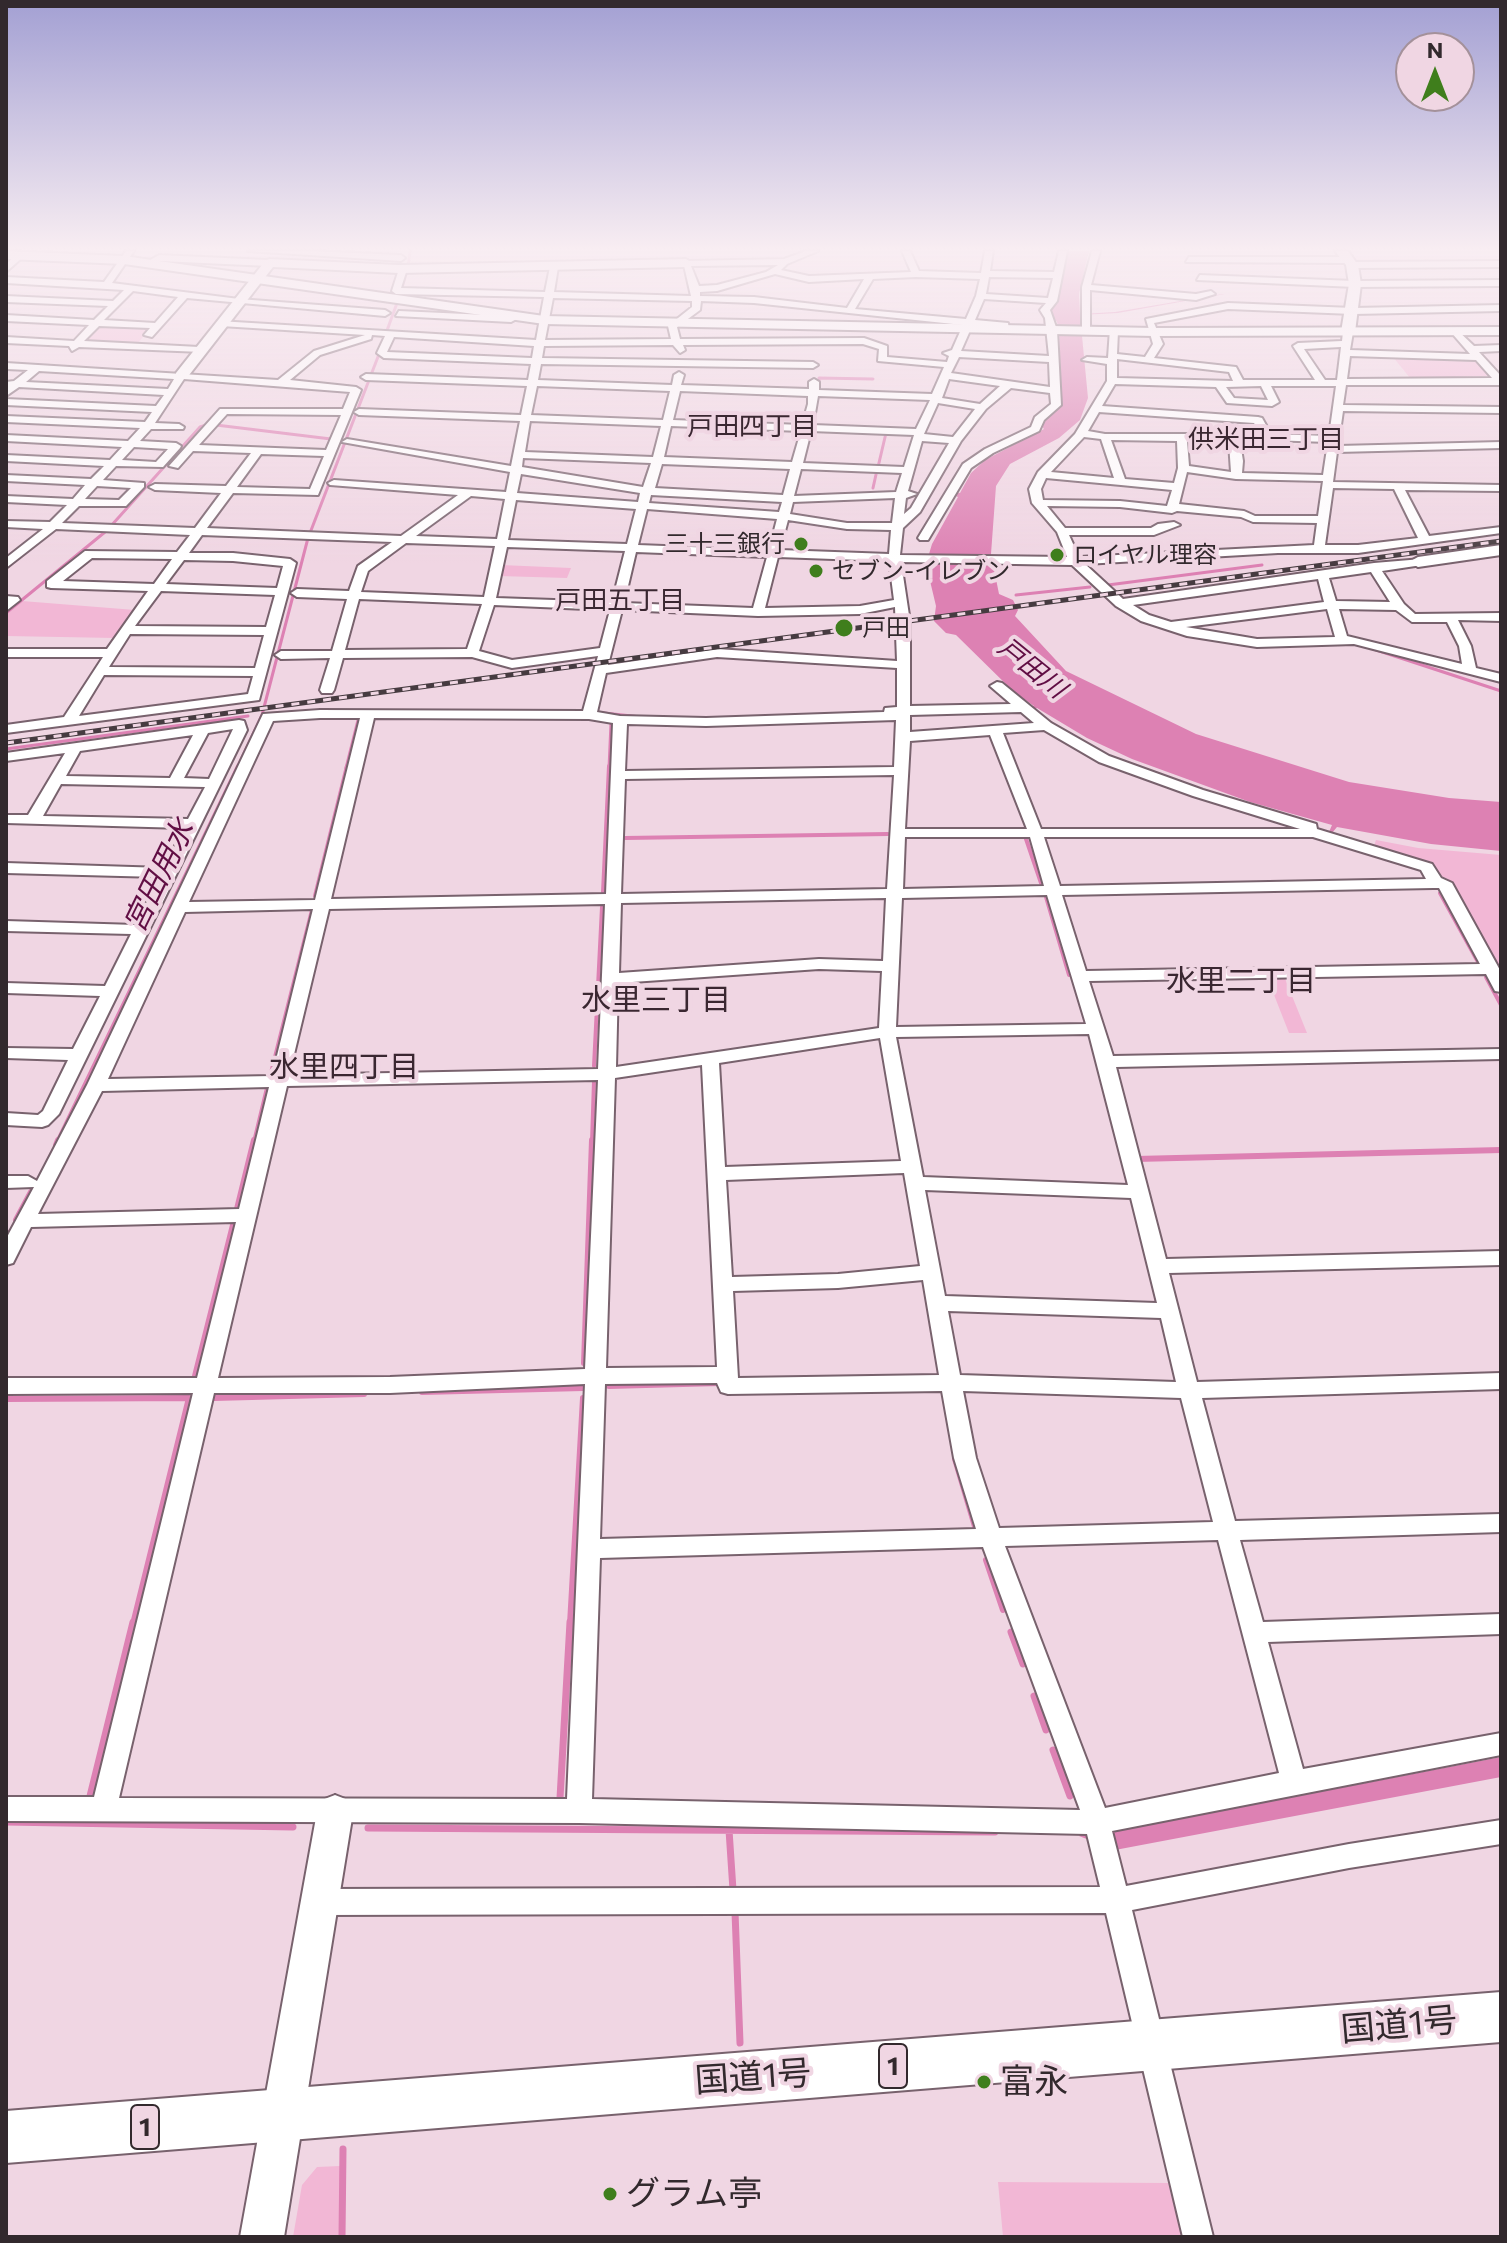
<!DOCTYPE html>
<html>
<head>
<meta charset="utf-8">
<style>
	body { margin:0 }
	#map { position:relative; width:1507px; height:2243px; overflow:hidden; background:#f0d6e3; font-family:Commissioner,sans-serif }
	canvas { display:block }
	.frame { position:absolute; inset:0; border:8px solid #32292d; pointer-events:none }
	.north { position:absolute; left:1395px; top:32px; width:80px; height:80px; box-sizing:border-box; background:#f0d6e3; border:2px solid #a4919a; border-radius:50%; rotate:0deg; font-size:22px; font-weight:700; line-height:32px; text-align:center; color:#32292d }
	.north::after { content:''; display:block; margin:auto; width:28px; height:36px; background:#3f7e1c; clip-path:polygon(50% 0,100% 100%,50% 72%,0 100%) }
</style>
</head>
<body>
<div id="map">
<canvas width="1507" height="2243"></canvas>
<div class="frame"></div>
<div class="north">N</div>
</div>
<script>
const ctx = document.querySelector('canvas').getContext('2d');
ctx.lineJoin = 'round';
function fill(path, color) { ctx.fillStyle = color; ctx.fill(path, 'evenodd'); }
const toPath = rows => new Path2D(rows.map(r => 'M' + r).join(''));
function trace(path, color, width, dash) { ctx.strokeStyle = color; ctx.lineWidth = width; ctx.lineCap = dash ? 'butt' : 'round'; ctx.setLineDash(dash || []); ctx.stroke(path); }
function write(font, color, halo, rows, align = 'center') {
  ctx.font = font + ' Commissioner,"Noto Sans JP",sans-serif'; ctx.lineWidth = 8; ctx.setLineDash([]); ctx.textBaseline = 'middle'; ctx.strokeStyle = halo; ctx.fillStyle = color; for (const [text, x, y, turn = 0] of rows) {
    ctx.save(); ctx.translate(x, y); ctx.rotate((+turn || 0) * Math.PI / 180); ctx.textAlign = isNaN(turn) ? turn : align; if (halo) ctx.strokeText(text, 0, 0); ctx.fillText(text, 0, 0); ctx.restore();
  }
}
const green = toPath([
	[100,325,149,327,151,328,137,344,85,341],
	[1393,357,1477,360,1491,376,1410,378],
	[501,565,571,568,567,578,499,576],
	[22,601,135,610,115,638,6,636,6,615],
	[1376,840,1418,848,1501,855,1501,972,1448,879,1437,875,1433,865,1374,846],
	[1284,976,1307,1033,1289,1033,1267,977],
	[340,2166,339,2237,293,2237,302,2185,317,2167],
	[998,2182,1168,2183,1183,2237,1003,2237]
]);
const water = toPath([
	[1067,251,1089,251,1079,294,1080,314,1115,312,1222,294,1346,294,1225,294,1118,313,1080,315,1088,398,1080,420,1059,438,1010,464,996,486,991,554,999,594,1013,600,1018,610,1015,616,1066,671,1196,734,1349,782,1449,798,1501,802,1501,851,1431,844,1337,827,1332,833,1329,832,1332,825,1250,802,1132,759,1087,738,1037,708,1032,710,1029,708,1034,706,1014,692,956,635,946,633,934,621,936,606,926,564,932,544,958,497,953,495,954,492,960,493,971,473,985,460,1044,429,1041,425,1061,406,1059,332,1057,322,1049,313],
	[1501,1757,1501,1777,1115,1850,1079,1836,1087,1829,1115,1831]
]);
const streamFar3 = toPath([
	[408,267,410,251],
	[400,295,407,270],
	[385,336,397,303],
	[819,390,819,378,873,379],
	[216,425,331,439],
	[878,467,886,433],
	[873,488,877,470],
	[110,527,200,427,206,425],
	[310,533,381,349],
	[1108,585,1262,565],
	[1016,595,1090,587],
	[6,613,105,532],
	[1361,645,1501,691],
	[473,711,587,711],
	[595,712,641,717],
	[6,749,248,716],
	[237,768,262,715,308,538],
	[346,768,358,720],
	[609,768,611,723]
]);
const streamFar2 = toPath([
	[1025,836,1041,883],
	[625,838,888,834],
	[603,892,609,766],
	[1440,893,1478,962],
	[315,896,347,766],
	[1046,897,1069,975],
	[1486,977,1501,1005],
	[594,1066,602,907],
	[271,1073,312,910],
	[57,1142,238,766],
	[254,1142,267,1088],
	[592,1142,594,1081]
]);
const streamFar1 = toPath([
	[56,1145,58,1140],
	[1136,1159,1501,1150],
	[237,1209,254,1140],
	[16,1220,31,1192],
	[6,1238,9,1233],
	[584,1363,592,1140],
	[195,1376,234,1221],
	[609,1386,720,1383],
	[422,1392,583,1388],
	[214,1398,364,1394],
	[6,1399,189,1398,133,1624],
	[955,1459,976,1530],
	[986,1560,1003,1610],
	[570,1624,583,1398]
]);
const stream = toPath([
	[1011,1632,1023,1664],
	[1034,1696,1046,1730],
	[1053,1750,1070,1796],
	[90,1796,133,1622],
	[560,1798,570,1622],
	[6,1822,293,1827],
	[368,1828,995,1832],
	[729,1830,733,1890],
	[735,1912,740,2043],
	[342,2237,343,2149]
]);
const street = toPath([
	[126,251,134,251,112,283,239,299,385,310,390,313,385,316,187,298,152,337,144,335,150,328,99,326,84,341,199,347,204,350,202,352,79,347,72,351,69,346,6,343,6,337,74,341,89,325,6,321,6,315,94,320,108,306,6,302,6,296,113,301,124,290,6,283,6,277,104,282,126,251],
	[133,291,178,297,155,323,104,320,133,291],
	[248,251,311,251,401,255,405,258,401,261,248,251],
	[806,251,818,251,787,264,781,270,809,276,911,272,902,251,910,251,919,271,981,273,985,251,993,251,990,271,1054,272,1059,251,1067,251,1057,301,1050,310,1057,330,1061,405,1044,420,1039,431,993,453,971,468,928,540,920,540,918,538,963,464,985,449,1031,427,1035,417,1051,404,1050,393,1011,388,986,409,961,441,920,512,903,528,900,555,1067,557,1057,532,1032,503,1029,489,1038,472,1075,434,1107,381,1107,364,1082,360,1087,357,1108,358,1110,329,1118,331,1117,354,1145,357,1153,344,1146,319,1228,303,1353,308,1501,305,1501,311,1353,314,1228,309,1154,323,1163,344,1154,358,1236,367,1243,380,1315,380,1293,346,1298,343,1342,341,1343,332,1348,329,1353,332,1350,350,1470,354,1450,331,1455,328,1474,346,1501,345,1501,351,1479,352,1501,376,1501,385,1346,385,1343,405,1501,407,1501,413,1343,411,1338,446,1501,442,1501,448,1337,452,1333,482,1501,485,1501,491,1405,490,1429,536,1501,527,1501,533,1358,553,1278,553,1085,564,1123,599,1374,563,1422,559,1422,565,1382,571,1404,604,1415,614,1501,613,1501,621,1458,620,1471,646,1476,668,1501,674,1501,682,1354,644,1257,647,1187,636,1141,621,1116,606,1072,565,901,562,910,622,910,706,1011,704,990,686,997,682,1002,683,1051,723,1109,756,1203,790,1316,824,1317,829,1432,864,1441,878,1452,883,1501,972,1501,992,1495,991,1486,974,1089,981,1113,1056,1501,1049,1501,1059,1116,1067,1166,1259,1501,1251,1501,1265,1169,1273,1197,1382,1501,1373,1501,1389,1202,1398,1235,1521,1501,1514,1501,1532,1240,1540,1263,1622,1501,1614,1501,1634,1268,1642,1303,1769,1501,1733,1501,1755,1112,1831,1126,1886,1349,1844,1501,1820,1501,1844,1349,1868,1132,1910,1213,2237,1183,2237,1106,1913,320,1915,311,1911,307,1902,311,1893,320,1889,1100,1887,1087,1834,579,1823,6,1821,6,1797,94,1797,193,1393,6,1394,6,1378,197,1378,236,1222,31,1227,13,1263,6,1265,6,1239,34,1187,6,1188,6,1176,28,1176,37,1181,87,1085,263,714,320,710,583,711,598,656,512,668,472,657,343,658,334,690,332,693,322,693,320,690,330,658,281,659,275,655,281,651,332,651,347,599,297,597,291,593,297,589,349,591,358,566,392,542,202,535,189,553,233,553,290,559,296,563,259,700,6,733,6,725,64,717,103,657,6,657,6,649,107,649,148,591,51,588,47,587,47,581,85,551,177,552,190,535,56,529,6,568,6,558,43,529,6,527,6,521,50,522,67,505,6,502,6,496,73,499,85,485,6,481,6,475,91,479,104,466,6,461,6,455,110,460,122,447,6,441,6,435,128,441,140,428,6,422,6,416,145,422,152,412,6,405,6,399,156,406,164,395,19,387,6,396,6,382,14,381,28,370,6,369,6,363,278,380,314,351,365,335,221,326,218,321,536,340,544,297,396,294,392,291,399,269,403,266,407,269,401,288,545,292,550,267,554,264,558,267,554,292,691,296,683,261,784,259,806,251],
	[778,265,766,272,717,285,699,286,691,266,778,265],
	[775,274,809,282,864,279,847,308,754,297,700,296,700,292,717,291,775,274],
	[916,277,980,279,976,296,966,319,855,309,873,279,916,277],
	[989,277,1053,278,1048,298,986,294,989,277],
	[553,298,692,301,692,307,668,326,671,339,545,340,553,298],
	[984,299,1046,303,1040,310,1045,318,1049,356,961,351,972,326,1000,327,1004,332,1009,329,1008,323,975,320,984,299],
	[701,301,754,303,963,325,952,350,943,353,949,356,947,362,887,357,887,346,864,338,680,339,677,327,700,310,701,301],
	[372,335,385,336,377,353,384,358,531,364,528,380,366,374,361,377,366,380,527,386,521,415,359,409,354,412,359,415,520,421,511,466,347,439,342,442,510,472,506,492,334,480,328,483,330,485,458,495,401,536,207,528,233,493,318,495,361,390,356,387,290,380,320,355,371,339,372,335],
	[394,337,534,346,532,358,387,352,394,337],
	[863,344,879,349,878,361,944,367,932,394,819,390,819,382,814,379,809,382,809,389,681,385,684,375,679,372,674,375,672,385,538,380,541,364,813,368,818,365,813,362,542,358,544,346,673,345,680,353,685,350,683,345,863,344],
	[1341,347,1337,380,1325,380,1304,349,1341,347],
	[1350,356,1476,360,1492,378,1347,379,1350,356],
	[959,357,1049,362,1050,387,951,373,959,357],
	[1117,359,1229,372,1233,381,1117,378,1117,359],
	[39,371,174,379,168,389,26,382,39,371],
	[184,379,350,392,343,409,220,409,169,466,178,468,193,451,251,453,226,486,155,484,149,487,155,490,221,493,195,528,62,523,79,506,126,506,144,487,144,483,103,480,116,466,163,467,180,448,181,446,176,443,140,441,151,429,183,429,184,427,179,424,155,423,184,379],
	[949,379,1000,386,980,404,942,398,949,379],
	[1115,384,1216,387,1227,403,1272,406,1279,402,1271,386,1336,386,1329,436,1271,434,1262,418,1258,417,1102,406,1115,384],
	[537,386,670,391,663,420,531,415,537,386],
	[1261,386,1268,400,1234,398,1226,387,1261,386],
	[680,391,808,396,808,404,802,425,673,420,680,391],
	[818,396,930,400,916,429,813,425,818,396],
	[938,403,975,409,953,437,924,434,938,403],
	[1099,412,1254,423,1261,434,1105,434,1088,431,1099,412],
	[227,414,341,415,326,450,199,445,227,414],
	[530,421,661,426,653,457,525,452,530,421],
	[671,426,801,431,792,462,664,457,671,426],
	[811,431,914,435,904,467,803,463,811,431],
	[1084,437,1101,439,1114,478,1051,472,1084,437],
	[1111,440,1177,441,1178,468,1174,483,1125,479,1111,440],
	[1268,440,1328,442,1323,475,1242,473,1243,461,1240,442,1268,440],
	[922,441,949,443,911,508,904,514,906,498,917,494,908,491,922,441],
	[1187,441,1229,442,1231,472,1189,466,1187,441],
	[134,447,168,449,156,462,122,460,134,447],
	[261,454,324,456,310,489,237,487,261,454],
	[523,458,651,463,643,487,522,467,523,458],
	[662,464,790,469,783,495,655,488,662,464],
	[801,469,902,473,896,492,794,496,801,469],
	[1187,472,1236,479,1323,481,1318,516,1255,516,1244,511,1179,504,1187,472],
	[521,474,640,493,638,502,517,493,521,474],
	[1046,478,1121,485,1172,490,1167,506,1120,501,1043,500,1041,489,1046,478],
	[97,486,131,488,119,500,85,499,97,486],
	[1333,488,1394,489,1418,538,1358,545,1325,545,1333,488],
	[651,495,782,502,779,512,649,503,651,495],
	[471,496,505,499,497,539,416,536,471,496],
	[895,498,892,523,847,523,790,514,793,502,895,498],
	[516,500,636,509,627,544,508,540,516,500],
	[1047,506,1120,507,1172,513,1177,511,1241,517,1253,522,1317,523,1314,545,1079,557,1069,535,1154,535,1180,525,1174,522,1158,524,1151,528,1065,528,1047,506],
	[647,509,777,519,769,550,638,545,647,509],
	[788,520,847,529,891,530,889,554,780,550,788,520],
	[406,543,495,546,484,597,361,592,368,571,406,543],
	[507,547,625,551,612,602,496,598,507,547],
	[636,552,767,557,753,608,624,603,636,552],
	[778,557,889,561,894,600,860,606,765,608,778,557],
	[92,558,172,559,154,584,63,581,92,558],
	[184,560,233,561,283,566,277,588,166,584,184,560],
	[1371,572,1390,602,1336,601,1329,578,1371,572],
	[1318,579,1324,602,1171,622,1149,615,1133,605,1318,579],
	[161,591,275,595,266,627,135,626,161,591],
	[359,599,482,604,467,649,345,650,359,599],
	[494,605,610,610,600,648,512,660,479,651,494,605],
	[895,607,897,661,717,649,608,665,622,610,758,616,860,614,895,607],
	[1327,609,1335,637,1257,639,1186,627,1327,609],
	[1339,609,1396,610,1412,622,1447,622,1459,646,1462,664,1347,636,1339,609],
	[130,634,264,635,255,668,109,667,130,634],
	[717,657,897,668,897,707,885,708,884,712,706,718,620,716,597,712,606,673,717,657],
	[104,675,253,676,248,694,79,716,104,675],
	[1021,712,1034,723,910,732,910,715,1021,712],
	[320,718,360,718,315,900,189,902,273,721,320,718],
	[374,718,589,719,613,723,606,894,331,899,374,718],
	[896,720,894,767,625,771,627,724,706,726,896,720],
	[1044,730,1099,762,1193,796,1300,829,1041,829,1003,733,1044,730],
	[990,735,1027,829,905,829,910,741,990,735],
	[894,775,887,889,621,894,625,779,894,775],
	[905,837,1030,837,1044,886,903,889,905,837],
	[1044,837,1313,837,1421,870,1426,879,1060,886,1044,837],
	[1433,888,1439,888,1480,964,1086,971,1062,895,1433,888],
	[1047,895,1086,1024,896,1027,902,898,1047,895],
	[886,898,883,961,819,959,619,973,621,903,886,898],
	[605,904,598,1069,289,1075,329,909,605,904],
	[313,909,272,1076,108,1079,185,912,313,909],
	[819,969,882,971,879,1028,616,1067,618,983,819,969],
	[1089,1034,1128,1185,923,1177,896,1037,1089,1034],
	[880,1038,901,1161,725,1167,719,1063,880,1038],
	[702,1065,717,1367,606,1368,615,1078,702,1065],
	[598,1080,585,1369,390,1377,218,1378,287,1086,598,1080],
	[269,1087,239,1209,38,1214,102,1091,269,1087],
	[904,1173,920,1266,838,1274,732,1277,726,1180,904,1173],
	[925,1190,1131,1198,1157,1303,945,1296,925,1190],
	[923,1280,939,1375,738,1378,733,1291,838,1288,923,1280],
	[948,1311,1161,1318,1176,1382,960,1375,948,1311],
	[717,1383,721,1392,728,1394,942,1391,954,1458,976,1529,600,1539,605,1384,717,1383],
	[585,1384,567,1799,119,1798,214,1393,390,1393,585,1384],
	[963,1391,1181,1398,1213,1522,999,1528,976,1458,963,1391],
	[1218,1540,1279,1773,1105,1808,1005,1546,1218,1540],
	[983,1547,1080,1810,592,1799,600,1558,983,1547],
	[1092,251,1100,251,1091,285,1196,294,1211,291,1215,294,1196,300,1090,290,1090,330,1082,332,1082,287,1092,251],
	[17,254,24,256,6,272,6,264,17,254],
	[159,255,269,260,273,263,269,266,160,261,149,266,145,263,159,255],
	[1189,257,1348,257,1352,260,1348,263,1186,262,1189,257],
	[1501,261,1501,267,1352,268,1348,265,1352,262,1501,261],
	[1200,275,1355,281,1501,280,1501,286,1355,287,1197,280,1200,275],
	[399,311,509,316,517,313,522,316,511,322,396,316,399,311],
	[6,596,18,597,20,600,6,611,6,596],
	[239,720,244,721,247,730,59,1114,48,1125,42,1127,6,1125,6,1113,38,1115,43,1111,68,1060,6,1058,6,1048,73,1049,100,996,6,993,6,983,105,986,131,934,6,931,6,921,136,925,159,877,6,873,6,863,164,868,184,828,6,823,6,815,28,815,65,753,6,761,6,753,239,720],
	[233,729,209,779,184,778,208,733,233,729],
	[193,735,170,778,66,776,80,751,193,735],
	[61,784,205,787,188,819,43,816,61,784]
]);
const secondary = toPath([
	[1335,251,1348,251,1358,265,1361,284,1355,332,1348,336,1341,332,1349,284,1346,265,1335,251],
	[270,259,399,265,686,259,692,263,686,267,399,273,273,267,186,379,176,379,176,373,266,260,270,259],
	[1501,545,1501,555,1418,567,1409,562,1418,557,1501,545],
	[335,1795,348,1800,353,1812,284,2237,240,2237,317,1812,322,1800,335,1795]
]);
const primary = toPath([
	[6,251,124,256,544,316,1154,328,1501,327,1501,335,1154,336,544,324,124,264,6,259,6,251]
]);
const highway = toPath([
	[1501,1992,1501,2042,6,2163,6,2111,1501,1992]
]);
const rail = toPath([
	[6,743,1501,541]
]);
const markers = [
	[801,544,8,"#3f7e1c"],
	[1057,555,8,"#3f7e1c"],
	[816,571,8,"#3f7e1c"],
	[844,628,10,"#3f7e1c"],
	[984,2082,8,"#3f7e1c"],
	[610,2194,8,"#3f7e1c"]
];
const farPoinames = [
	["三十三銀行",785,544,"right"],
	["ロイヤル理容",1073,555],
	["セブン-イレブン",832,571],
	["戸田",862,628]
];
const farNeighbourhoodnames = [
	["戸田四丁目",752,426],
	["供米田三丁目",1266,439],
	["戸田五丁目",620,600]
];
const farWaternames = [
	["戸田川",1032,668,39]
];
const shields = [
	[893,2066,28],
	[145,2127,28]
];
const shieldNames = [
	["1",893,2066],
	["1",145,2127]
];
const waterNames = [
	["宮田用水",159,876,-64]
];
const neighbourhoodNames = [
	["水里二丁目",1241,981],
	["水里三丁目",656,1000],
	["水里四丁目",344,1067]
];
const nearStreetnames = [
	["国道1号",1399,2025,-5],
	["国道1号",753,2077,-4]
];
const nearPoinames = [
	["富永",1000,2082],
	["グラム亭",626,2194]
];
fill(green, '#f2b7d5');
fill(water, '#dd81b3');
trace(streamFar3, '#dd81b3', 3);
trace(streamFar2, '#dd81b3', 4);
trace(streamFar1, '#dd81b3', 6);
trace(stream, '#dd81b3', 7);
trace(street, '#78626d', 4);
trace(secondary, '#78626d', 4);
trace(primary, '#78626d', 4);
trace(highway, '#78626d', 4);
fill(street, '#fff');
fill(secondary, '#fff');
fill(primary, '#fff');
fill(highway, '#fff');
trace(rail, '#463b40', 5);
trace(rail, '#f0d6e3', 3, [8]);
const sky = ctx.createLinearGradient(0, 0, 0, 565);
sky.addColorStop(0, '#a3a0d3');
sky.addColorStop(0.44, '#f8edf2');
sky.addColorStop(1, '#f8edf200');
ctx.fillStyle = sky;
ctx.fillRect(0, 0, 1507, 565);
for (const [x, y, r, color] of markers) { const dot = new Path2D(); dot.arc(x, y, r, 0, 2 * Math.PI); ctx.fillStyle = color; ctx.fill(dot); trace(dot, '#f0d6e3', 3); }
write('24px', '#32292d', '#f0d6e3', farPoinames, 'left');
write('26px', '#3a2731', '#f0d6e3', farNeighbourhoodnames);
write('italic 26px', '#610e44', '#f0d6e3', farWaternames);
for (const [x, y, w] of shields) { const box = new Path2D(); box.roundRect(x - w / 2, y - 22, w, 44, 6); ctx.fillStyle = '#f0d6e3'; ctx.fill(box); trace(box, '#32292d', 2); }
write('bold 26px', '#32292d', null, shieldNames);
write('italic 30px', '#610e44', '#f0d6e3', waterNames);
write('30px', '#3a2731', '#f0d6e3', neighbourhoodNames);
write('34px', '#32292d', '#f0d6e3', nearStreetnames);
write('34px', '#32292d', '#f0d6e3', nearPoinames, 'left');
</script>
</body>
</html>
